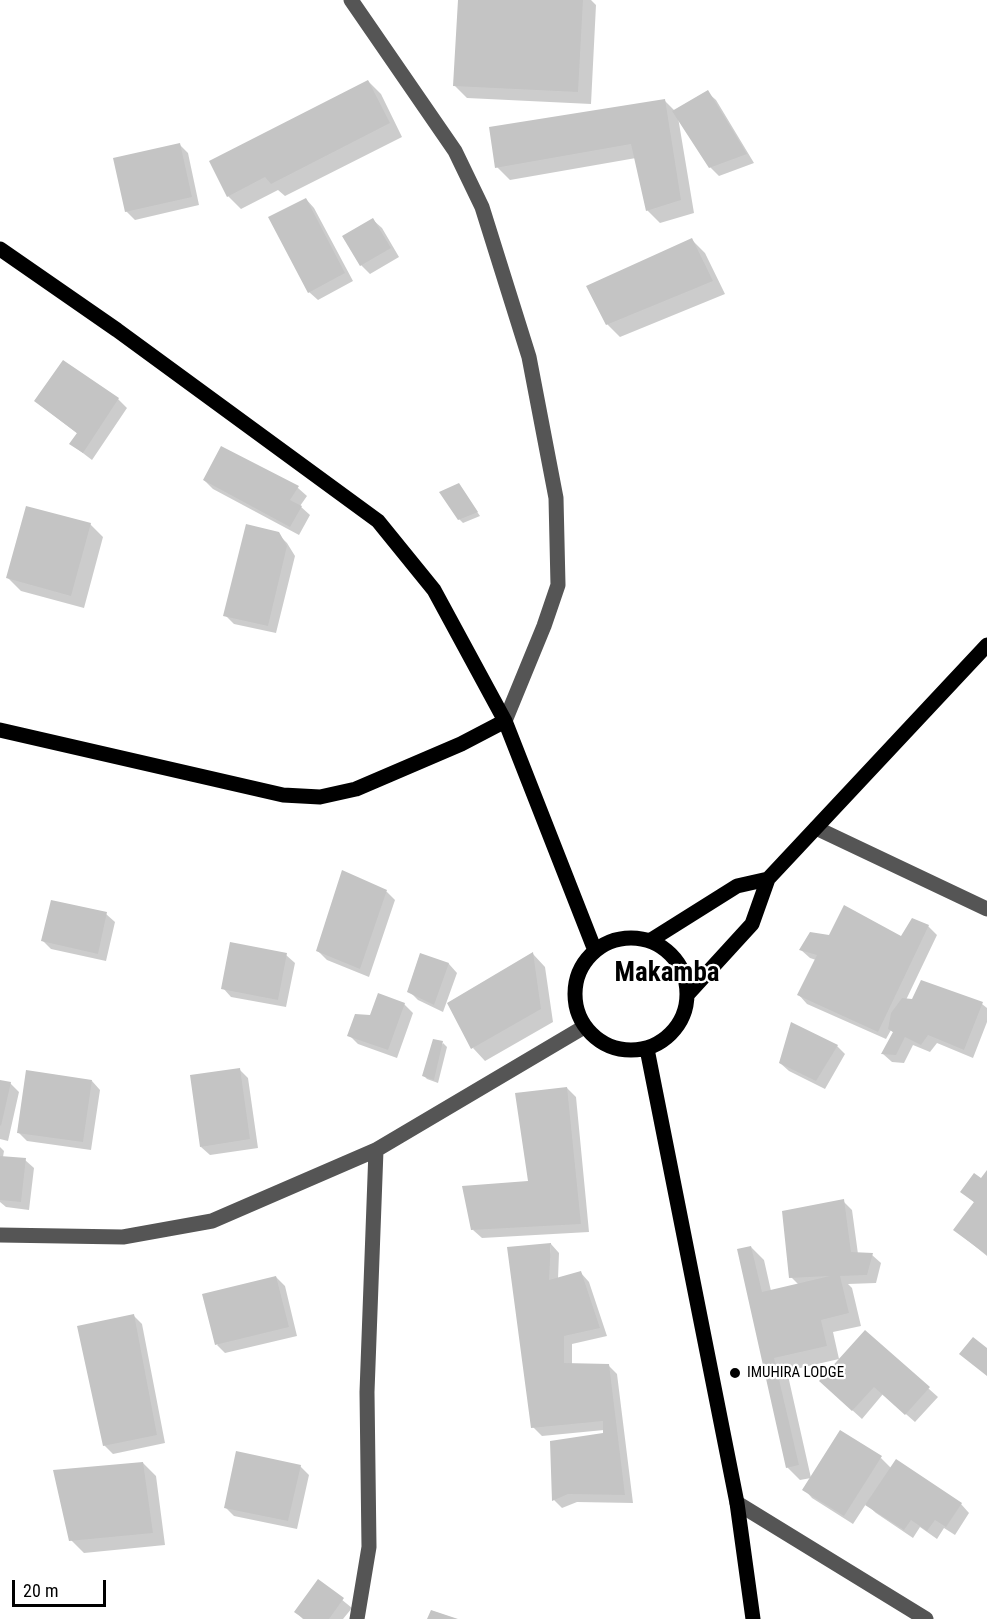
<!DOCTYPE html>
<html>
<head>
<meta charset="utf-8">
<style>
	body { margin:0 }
	#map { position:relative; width:987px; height:1619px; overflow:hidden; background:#fff; font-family:"Roboto Condensed",sans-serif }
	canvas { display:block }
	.scale { position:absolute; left:12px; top:1580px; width:94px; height:27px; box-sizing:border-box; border:3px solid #000; border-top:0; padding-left:8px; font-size:18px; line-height:21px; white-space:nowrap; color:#000; -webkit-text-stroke:4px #fff; paint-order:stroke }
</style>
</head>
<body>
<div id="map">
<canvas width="987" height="1619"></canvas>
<div class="scale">20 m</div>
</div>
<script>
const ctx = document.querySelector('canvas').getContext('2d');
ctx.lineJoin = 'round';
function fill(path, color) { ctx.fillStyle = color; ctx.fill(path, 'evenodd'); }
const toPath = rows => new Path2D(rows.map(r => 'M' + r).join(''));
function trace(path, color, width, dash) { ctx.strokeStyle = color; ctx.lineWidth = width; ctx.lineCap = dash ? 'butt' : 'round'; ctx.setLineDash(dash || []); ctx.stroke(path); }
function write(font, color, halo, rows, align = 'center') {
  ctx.font = font + ' "Roboto Condensed",sans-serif'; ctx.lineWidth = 4.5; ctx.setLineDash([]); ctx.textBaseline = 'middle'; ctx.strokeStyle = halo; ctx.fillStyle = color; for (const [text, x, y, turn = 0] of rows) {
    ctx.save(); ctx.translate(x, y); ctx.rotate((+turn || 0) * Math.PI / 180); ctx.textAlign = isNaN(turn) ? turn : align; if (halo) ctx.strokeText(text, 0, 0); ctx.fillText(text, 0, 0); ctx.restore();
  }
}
const shadow = toPath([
	[459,0,591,0,596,5,591,104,467,98,454,85],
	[368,81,381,94,402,137,285,196,278,190,241,209,228,196],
	[707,92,716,100,754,163,719,176,710,167,678,117,694,213,660,223,647,210,636,158,510,180,497,167,665,101,675,111],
	[179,144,188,153,199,205,135,220,126,211],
	[306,199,314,208,353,281,318,300,309,292],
	[373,220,382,228,399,257,370,274,361,265],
	[692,240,705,253,725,294,620,337,607,324],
	[64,362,118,399,127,408,92,460,71,444,78,434,35,401],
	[221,448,298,488,307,496,300,506,310,515,299,535,213,489,204,480],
	[459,485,480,516,463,523,459,519],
	[90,524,103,537,84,608,21,591,8,578],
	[278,534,287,543,295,556,276,633,234,624,225,615],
	[343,872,387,892,395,900,369,977,327,960,318,951],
	[106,914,115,922,106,961,51,949,43,941],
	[928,926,937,935,906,1000,982,1004,987,1008,987,1022,973,1058,937,1043,930,1052,913,1045,904,1063,892,1062,883,1054,894,1033,891,1030,886,1039,807,1004,799,995,816,960,810,958,801,950,830,937,902,938],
	[533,954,545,967,553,1022,485,1061,473,1048],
	[286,955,295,963,286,1007,231,997,223,988],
	[421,955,449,964,457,973,443,1012,418,1000,409,991],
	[404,1004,413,1013,397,1058,358,1044,349,1035,371,1016],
	[443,1043,447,1047,438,1083,427,1079,423,1075],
	[837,1046,845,1054,825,1089,789,1071,780,1063],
	[239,1069,248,1078,258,1148,210,1155,201,1147],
	[0,1081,10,1083,19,1092,8,1141,0,1139],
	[92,1081,100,1090,91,1150,27,1141,18,1132],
	[567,1088,576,1097,589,1232,482,1238,473,1230,530,1182],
	[0,1147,4,1151,3,1157,25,1160,34,1168,29,1210,6,1207,0,1202],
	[987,1173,987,1256,955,1230,975,1203,962,1192,981,1181],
	[843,1201,852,1210,858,1254,872,1255,881,1263,876,1283,848,1284,852,1288,861,1326,833,1332,839,1359,787,1371,811,1478,800,1480,787,1467,751,1247,764,1260,771,1291,799,1285,791,1277],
	[551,1244,559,1253,558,1279,581,1273,589,1282,607,1336,572,1344,572,1365,609,1366,617,1374,633,1503,577,1502,562,1508,554,1500,604,1435,604,1430,542,1436,533,1427],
	[276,1277,285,1286,297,1336,225,1353,217,1345],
	[134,1316,142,1324,165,1443,113,1454,104,1445],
	[865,1332,938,1397,915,1422,883,1394,862,1419,830,1390],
	[881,1458,891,1468,961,1504,969,1513,955,1535,944,1528,937,1539,920,1527,913,1538,876,1513,866,1504,853,1524,812,1498,804,1489],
	[143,1463,156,1476,165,1545,84,1553,71,1540],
	[300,1466,309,1475,297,1529,234,1516,226,1508],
	[319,1581,352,1608,343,1619,303,1619,296,1612]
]);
const building = toPath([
	[458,0,583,0,578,92,453,86],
	[368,80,390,123,271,184,265,177,227,197,209,161],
	[708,90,747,154,709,168,672,111],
	[665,99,681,200,646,211,631,144,495,168,489,127],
	[180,143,192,197,125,212,113,158],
	[306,198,345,273,308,293,268,217],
	[373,218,391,248,360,266,342,236],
	[692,238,713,281,606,325,586,286],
	[63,360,119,398,83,453,69,444,77,433,34,401],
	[221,446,299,486,290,500,302,506,290,527,203,480],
	[459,483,478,512,458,520,439,492],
	[26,506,91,523,71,596,6,578],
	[246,524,279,532,287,546,268,626,223,616],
	[342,870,387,890,360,969,316,951],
	[51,900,107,912,98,954,41,941],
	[844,905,901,936,912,918,929,925,878,1032,797,995,817,955,799,950,810,932,829,935],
	[230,942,287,953,278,1000,221,989],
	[533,952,541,1009,471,1049,447,1003],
	[420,953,449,963,434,1005,407,992],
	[921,980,983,1002,964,1050,928,1035,921,1045,905,1037,896,1055,881,1054,893,1032,888,1029,891,1013,902,998,912,999],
	[378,993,405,1003,388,1050,347,1036,355,1014,370,1015],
	[791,1022,838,1045,816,1081,779,1063],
	[433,1039,443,1041,434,1080,422,1076],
	[240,1068,250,1139,200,1147,190,1075],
	[26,1070,92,1080,83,1142,17,1133],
	[0,1080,11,1082,1,1126,0,1125],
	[567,1087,581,1224,471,1230,462,1186,528,1181,515,1093],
	[0,1156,26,1158,21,1202,0,1200],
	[987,1170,987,1255,953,1230,974,1202,960,1192,974,1173,981,1178],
	[844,1199,851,1252,873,1253,867,1275,840,1276,849,1313,821,1320,827,1346,774,1358,799,1465,786,1468,737,1249,751,1246,762,1292,830,1276,789,1278,782,1211],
	[551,1243,549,1280,581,1271,600,1328,564,1336,564,1363,609,1364,625,1495,568,1494,552,1501,550,1441,603,1433,603,1421,531,1428,507,1247],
	[276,1276,289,1327,215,1345,202,1294],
	[134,1314,157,1435,103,1446,77,1326],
	[865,1330,930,1387,905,1415,874,1387,852,1411,819,1381],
	[973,1337,987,1348,987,1376,959,1354],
	[840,1430,882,1456,844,1516,802,1490],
	[236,1451,301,1465,288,1521,224,1508],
	[896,1459,962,1503,946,1527,935,1520,927,1531,911,1520,904,1530,865,1505],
	[143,1462,153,1533,69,1541,53,1470],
	[318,1579,344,1598,329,1619,304,1619,294,1612],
	[431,1610,458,1619,427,1619]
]);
const minor = toPath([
	[351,0,455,151,482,207,529,357,556,498,558,585,544,626,505,721],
	[816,828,987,909],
	[0,1235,123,1237,212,1221,376,1150,584,1027],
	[737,1503,926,1619],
	[357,1619,369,1547,367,1392,376,1150]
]);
const major = toPath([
	[0,249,117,330,378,521,434,590,505,721,594,948],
	[0,730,283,795,320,797,356,789,461,744,505,721],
	'575 994a56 56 0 1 1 112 0a56 56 0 1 1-112 0Z',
	[651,940,737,886,768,879],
	[688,994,752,924,768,879,987,645],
	[647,1049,737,1503,753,1619]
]);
const markers = [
	[735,1373,6,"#000"]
];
const poiNames = [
	["IMUHIRA LODGE",747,1373]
];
const townNames = [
	["Makamba",667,974]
];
fill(shadow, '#0003');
fill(building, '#c4c4c4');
trace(minor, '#555', 15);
trace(major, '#000', 15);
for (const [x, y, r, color] of markers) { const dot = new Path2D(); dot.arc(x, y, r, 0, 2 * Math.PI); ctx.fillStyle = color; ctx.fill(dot); trace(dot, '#fff', 2); }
write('15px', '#000', '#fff', poiNames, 'left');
write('bold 27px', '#000', '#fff', townNames);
</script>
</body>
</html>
